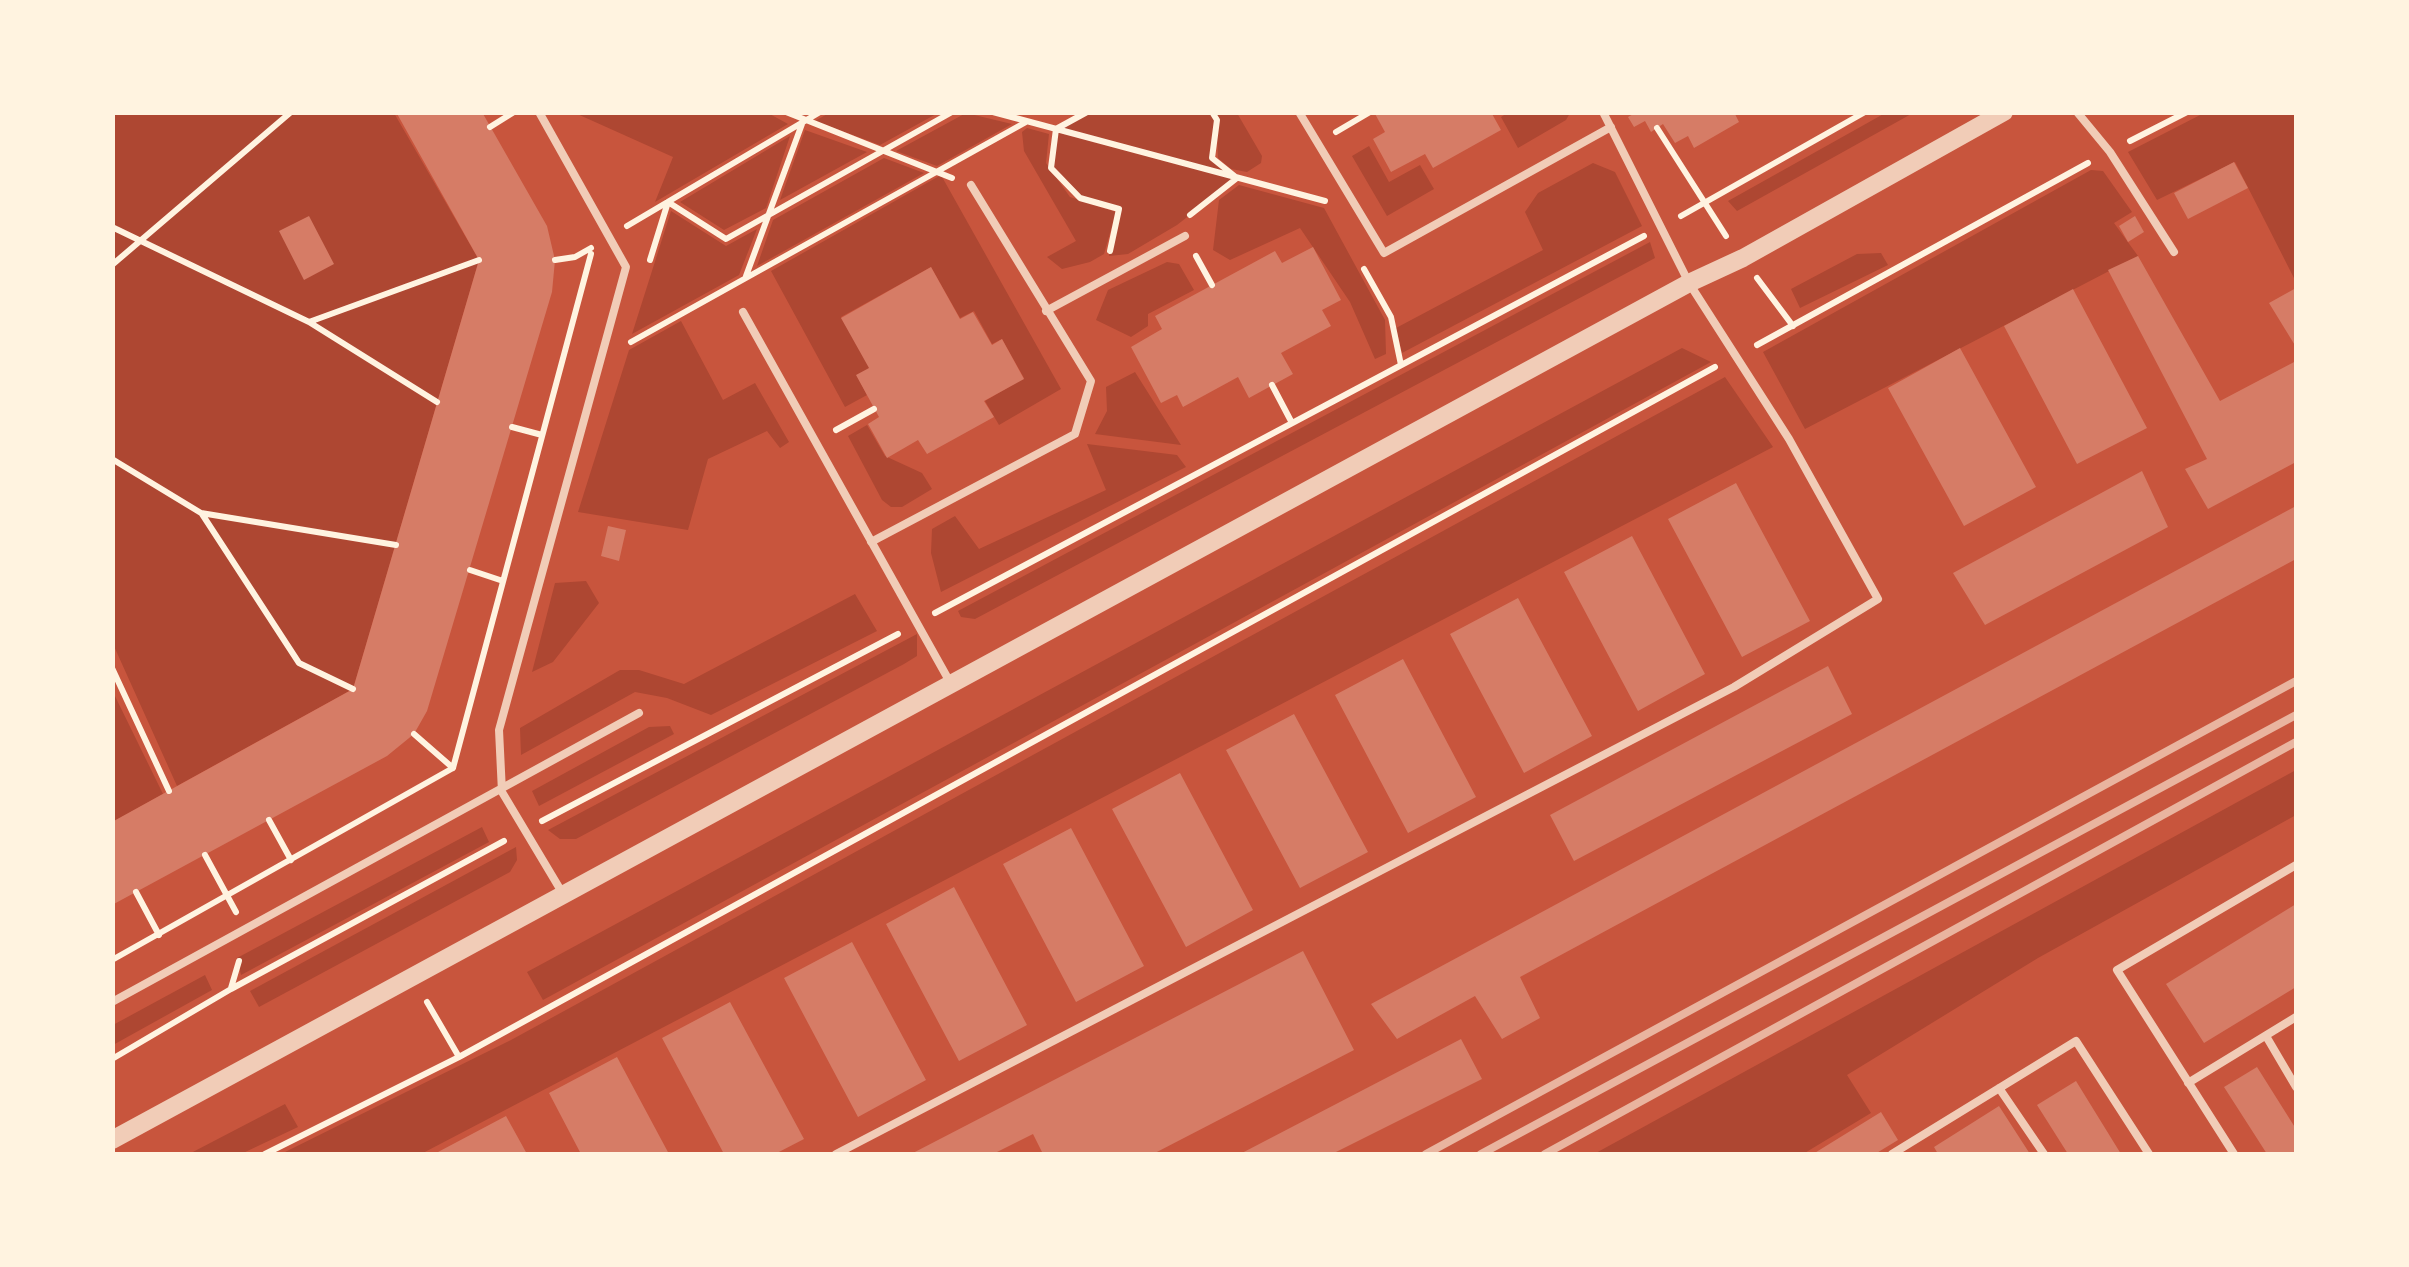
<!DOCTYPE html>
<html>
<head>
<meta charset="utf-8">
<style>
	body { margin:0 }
	#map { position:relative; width:2409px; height:1267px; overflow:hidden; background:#c8553d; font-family:"Exo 2",sans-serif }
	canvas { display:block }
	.frame { position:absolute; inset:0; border:115px solid #fff3e0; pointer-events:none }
</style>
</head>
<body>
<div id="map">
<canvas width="2409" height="1267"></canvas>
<div class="frame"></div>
</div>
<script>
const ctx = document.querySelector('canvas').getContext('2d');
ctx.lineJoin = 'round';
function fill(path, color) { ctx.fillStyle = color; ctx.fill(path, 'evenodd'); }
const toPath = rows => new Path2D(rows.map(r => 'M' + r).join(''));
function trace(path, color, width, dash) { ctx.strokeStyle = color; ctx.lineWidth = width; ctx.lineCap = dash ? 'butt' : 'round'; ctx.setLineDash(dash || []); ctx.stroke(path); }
const green = toPath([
	[1509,112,1570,112,1570,113,1566,120,1518,148,1501,117],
	[1887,112,1913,113,1737,211,1728,201],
	[112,113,394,113,479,260,353,689,177,786,113,644],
	[575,113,768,113,788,124,655,202,673,157],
	[829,113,938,113,880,145,815,121],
	[966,113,1012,124,937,166,896,151],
	[1087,113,1212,113,1217,120,1212,158,1237,178,1177,225,1128,254,1109,256,1119,210,1080,198,1051,168,1056,129],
	[1216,113,1237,113,1262,156,1261,163,1247,172,1231,169,1218,158],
	[2204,113,2296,113,2296,282,2235,162,2157,200,2128,152],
	[1027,128,1049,134,1046,163,1070,197,1116,212,1104,254,1090,262,1062,269,1047,257,1076,241,1024,151,1022,132],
	[805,130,867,152,780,200],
	[790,136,766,208,724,230,680,202],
	[1369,146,1389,182,1420,165,1434,189,1387,216,1352,156],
	[884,158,924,173,757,266,773,220],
	[1593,163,1615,172,1642,226,1402,353,1396,328,1543,250,1525,212,1538,193],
	[2091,170,2103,171,2132,212,2114,223,2138,256,1805,429,1763,352],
	[941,175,1061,389,999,425,985,401,1024,378,1002,339,992,344,974,311,960,318,931,267,841,317,870,368,857,376,867,395,845,407,771,271],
	[1239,185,1324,208,1385,320,1386,354,1375,359,1350,302,1300,228,1230,260,1213,250,1219,200],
	[671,211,726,246,757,229,739,275,632,334],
	[1650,242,1655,258,975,619,961,617,958,611],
	[1881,253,1888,265,1800,308,1791,289,1857,254],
	[1167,262,1179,264,1194,290,1148,314,1148,326,1131,337,1096,320,1108,290],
	[681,321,723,400,755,383,789,442,780,448,767,431,708,459,688,530,578,512,629,350],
	[1682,348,1711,362,543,1000,527,972],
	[1135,372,1181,445,1095,434,1107,411,1106,387],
	[1725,377,1773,447,421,1154,281,1154,511,1040],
	[867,425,885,456,922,473,932,489,902,507,891,507,882,500,848,436],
	[1087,444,1177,455,1186,467,941,592,931,553,932,529,955,516,979,549,1106,490],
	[586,581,599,603,553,662,532,672,555,583],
	[855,594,877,631,711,715,667,698,635,692,521,755,520,728,620,670,639,670,684,684],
	[917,634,917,656,904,664,576,839,560,839,548,830],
	[112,690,163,794,113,822,112,822],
	[670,726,674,734,539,806,532,791,649,727],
	[2296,770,2296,815,2038,958,1847,1075,1871,1113,1803,1154,1594,1154],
	[482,827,489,842,241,975,237,958],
	[516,847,517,860,510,872,259,1007,250,991],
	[205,975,212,990,113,1045,113,1025],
	[285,1104,298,1127,241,1154,189,1154]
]);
const building = toPath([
	[396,112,482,112,547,226,555,260,552,292,427,711,414,734,387,756,112,905,112,822,353,689,479,260],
	[1374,112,1491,112,1501,130,1433,168,1425,154,1391,172,1373,139,1385,132],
	[1637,112,1734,112,1739,122,1694,148,1688,136,1675,143,1663,124,1651,132,1645,121,1634,127,1628,117],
	[2234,162,2248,188,2188,219,2174,193],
	[309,216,334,264,304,280,279,231],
	[2135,216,2144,232,2128,242,2119,226],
	[1313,247,1341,300,1322,310,1331,326,1281,353,1293,374,1249,398,1238,377,1183,407,1177,395,1161,403,1131,347,1162,329,1155,316,1275,251,1282,263],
	[2138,256,2220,401,2296,361,2296,462,2208,509,2185,469,2207,459,2108,270],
	[931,267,960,319,973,312,992,345,1002,339,1024,379,984,401,994,417,927,454,918,440,887,458,868,424,879,417,856,375,869,368,841,318],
	[2296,288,2296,347,2269,303],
	[2073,289,2147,428,2077,464,2004,326],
	[1960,348,2036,487,1964,526,1888,388],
	[2142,471,2168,527,1985,625,1953,573],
	[1736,483,1810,621,1742,657,1668,519],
	[2296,506,2296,559,1520,977,1540,1018,1502,1039,1475,996,1397,1039,1371,1004],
	[608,526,626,530,619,561,601,556],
	[1632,536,1705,674,1638,711,1564,572],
	[1518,598,1592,736,1524,773,1450,634],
	[1403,659,1476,797,1408,833,1335,695],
	[1828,666,1852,714,1574,861,1550,815],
	[1294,714,1368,852,1300,888,1226,750],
	[1180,773,1253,910,1186,947,1112,809],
	[1071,828,1144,966,1076,1002,1003,864],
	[954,887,1027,1025,959,1061,886,924],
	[2296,904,2296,987,2204,1043,2166,984],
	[852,942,926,1080,858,1117,784,978],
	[1303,951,1354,1050,1153,1154,1043,1154,1033,1134,993,1154,911,1154],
	[730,1002,804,1139,775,1154,724,1154,662,1038],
	[1461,1039,1482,1079,1332,1154,1240,1154],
	[617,1057,669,1154,581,1154,549,1093],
	[2257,1067,2296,1129,2296,1154,2267,1154,2224,1087],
	[2076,1081,2121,1154,2068,1154,2037,1105],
	[1999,1106,2030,1154,1938,1154,1934,1147],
	[1881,1112,1898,1140,1875,1154,1813,1154],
	[506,1116,527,1154,439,1154,438,1152]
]);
const path = toPath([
	[786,112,952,178],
	[993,112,1325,201],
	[1087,112,1056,129,1051,168,1080,198,1119,209,1110,251],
	[490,127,514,112],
	[1657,128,1726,236],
	[1336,132,1370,112],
	[2130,141,2187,112],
	[1190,215,1237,178,1212,158,1217,120,1212,112],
	[1681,216,1865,112],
	[627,226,820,112],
	[112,227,309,322],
	[1196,256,1212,285],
	[555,260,575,257,591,248],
	[650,260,668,202,726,239,952,112],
	[112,265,291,112],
	[1364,269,1391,317,1401,365],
	[746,276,802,124],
	[1757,278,1793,326],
	[631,342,1026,122],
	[1757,345,2088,163],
	[1272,385,1292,423],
	[437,402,309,322,479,260],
	[512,427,542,435],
	[836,430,874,409],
	[112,459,201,513,396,545],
	[202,514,299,663,353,689],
	[470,570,503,581],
	[935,613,1644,236],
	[112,668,169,791],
	[414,734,453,768],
	[269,820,291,860],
	[542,821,898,634],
	[205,855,236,912],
	[136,892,159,935],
	[112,960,453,768,591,254],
	[231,988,239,961],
	[427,1002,459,1057],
	[112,1059,231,989,504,841],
	[265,1154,459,1057,1715,367]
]);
const service = toPath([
	[539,112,626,267,499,730,502,792,563,894],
	[1299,112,1384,253,1611,127],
	[2077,112,2110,152,2174,252],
	[1046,311,1185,236],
	[743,312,951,684],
	[871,542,1075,434,1091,381,971,185],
	[112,1002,639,713],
	[2266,1036,2296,1087],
	[2188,1083,2296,1017],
	[1999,1088,2044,1154],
	[836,1154,1734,687,1878,599,1789,439,1689,283,1603,112],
	[1892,1154,2076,1041,2149,1154],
	[2234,1154,2117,970,2296,865]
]);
const tertiary = toPath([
	[112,1140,1689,283,1743,258,2004,112]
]);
const rail = toPath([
	[1426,1154,2296,681],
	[1481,1154,2296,715],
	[1545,1154,2296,742]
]);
fill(green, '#ae4732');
fill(building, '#d67c66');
trace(path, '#fff3e0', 6);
trace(service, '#f1ccb7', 8);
trace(tertiary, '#f1ccb7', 18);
trace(rail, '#e9b49f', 8);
</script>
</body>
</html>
